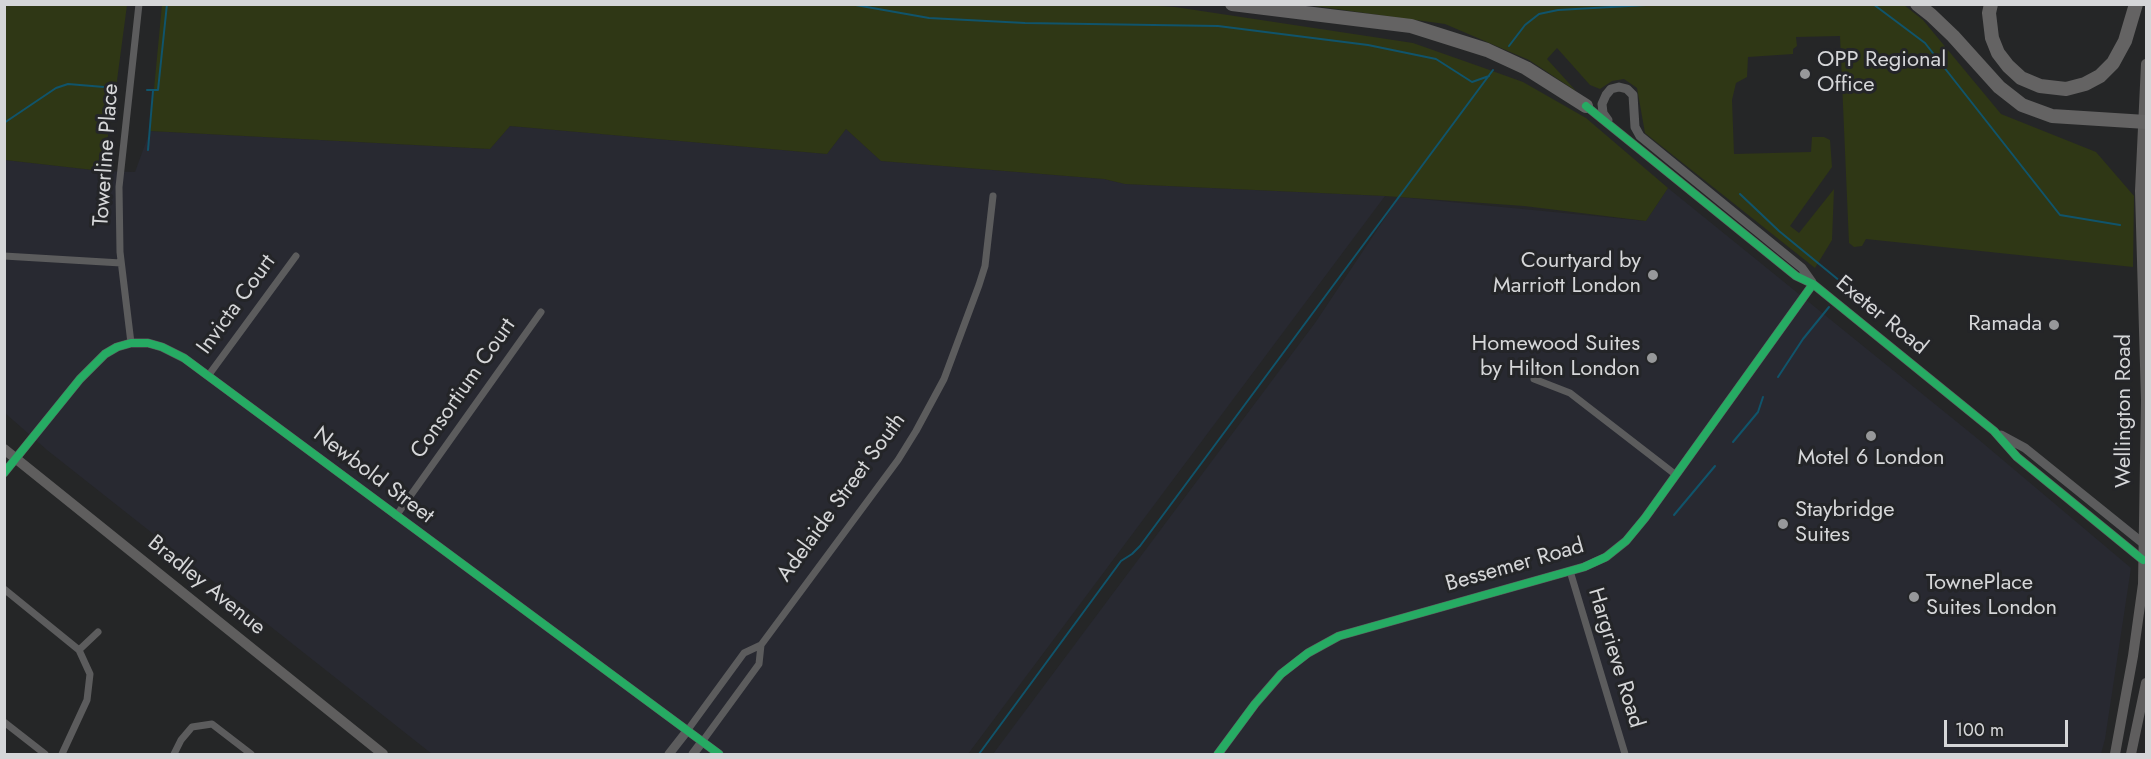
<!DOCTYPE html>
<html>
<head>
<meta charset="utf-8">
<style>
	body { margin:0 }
	#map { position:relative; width:2151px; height:759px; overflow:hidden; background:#252627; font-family:Jost,sans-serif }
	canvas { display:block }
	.frame { position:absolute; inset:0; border:6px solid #d5d6d8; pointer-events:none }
	.scale { position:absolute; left:1944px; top:720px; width:124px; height:27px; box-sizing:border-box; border:3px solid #d5d6d8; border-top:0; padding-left:8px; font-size:18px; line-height:21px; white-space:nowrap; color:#d5d6d8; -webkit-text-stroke:4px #242528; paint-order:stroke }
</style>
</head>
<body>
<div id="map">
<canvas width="2151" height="759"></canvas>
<div class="frame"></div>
<div class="scale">100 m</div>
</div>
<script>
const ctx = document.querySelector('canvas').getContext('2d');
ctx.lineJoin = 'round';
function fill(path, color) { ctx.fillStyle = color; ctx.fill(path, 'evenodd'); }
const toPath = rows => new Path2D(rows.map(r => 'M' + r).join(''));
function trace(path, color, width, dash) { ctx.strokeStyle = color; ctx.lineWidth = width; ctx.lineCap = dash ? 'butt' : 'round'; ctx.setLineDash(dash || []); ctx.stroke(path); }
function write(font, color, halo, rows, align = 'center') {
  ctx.font = font + ' Jost,sans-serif'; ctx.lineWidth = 6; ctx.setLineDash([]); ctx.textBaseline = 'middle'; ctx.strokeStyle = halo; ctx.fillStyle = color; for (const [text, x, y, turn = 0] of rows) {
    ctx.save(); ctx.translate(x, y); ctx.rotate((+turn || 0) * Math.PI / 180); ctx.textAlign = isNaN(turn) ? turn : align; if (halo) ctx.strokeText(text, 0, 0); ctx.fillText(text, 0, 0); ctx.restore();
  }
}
const built = toPath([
	[510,126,827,154,846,129,881,161,1104,179,1125,184,1385,196,968,754,432,754,47,450,5,413,5,160,102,171,135,172,150,131,490,149],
	[1668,188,1978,439,2131,568,2105,739,2101,754,993,754,1315,323,1399,197,1646,221]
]);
const green = toPath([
	[5,4,127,5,116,88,102,171,5,160],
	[162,5,1124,4,1175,7,1413,43,1484,68,1523,82,1586,118,1668,188,1646,221,1524,206,1385,196,1125,184,1104,179,881,161,846,129,827,154,510,126,490,149,150,131],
	[1307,5,1904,5,1923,20,2001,114,2096,152,2134,196,2133,267,1866,239,1862,246,1854,247,1849,243,1840,36,1796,37,1797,46,1793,49,1793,54,1748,57,1747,77,1736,83,1732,100,1734,154,1811,152,1812,137,1824,137,1830,140,1832,167,1790,226,1799,233,1834,189,1832,240,1815,268,1645,133,1637,88,1624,79,1612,81,1600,89,1590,85,1557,48,1547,59,1576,91,1529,60,1445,24]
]);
const stream = toPath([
	[850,4,929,18,1025,23,1218,26,1368,45,1436,59,1472,82,1489,76],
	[1873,4,1925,43,2060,215,2120,225],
	[1509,46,1525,25,1539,14,1558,10,1664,4],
	[147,90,158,90,167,4],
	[4,123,56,88,68,84,116,88],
	[148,150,153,91],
	[1740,194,1779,231,1846,286],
	[1841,291,1850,282],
	[1778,377,1803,339,1829,307],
	[1733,442,1758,412,1763,397],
	[1674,515,1715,466],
	[979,754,1121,561,1132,554,1140,546,1493,70]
]);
const minor = toPath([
	[4,256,121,263],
	[131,343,120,252,119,187,139,4],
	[208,376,296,256],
	[1534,379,1570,393,1676,475],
	[396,516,541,312],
	[1570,571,1625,754],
	[4,589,79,650,90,674,87,700,62,754],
	[79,650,98,632],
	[4,722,45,754],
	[687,731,744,653,761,645,898,460,916,431,944,379,979,285,985,266,993,196],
	[702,742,759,664,761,645],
	[174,754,181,740,192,727,212,724,251,754]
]);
const tertiary = toPath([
	[1586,106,1796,276,1813,284,1994,431,2017,457,2143,560],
	[1608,120,1603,113,1602,104,1606,95,1611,89,1619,87,1627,89,1633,95,1635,127,1640,136,1802,268,1812,282],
	[2001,435,2025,448,2144,544],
	[4,473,80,379,105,354,117,347,131,343,148,343,162,347,184,358,719,754],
	[669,754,687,731],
	[693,754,702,742],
	[1218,754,1255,704,1281,674,1308,653,1339,636,1584,567,1606,557,1626,541,1645,518,1813,284]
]);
const secondary = toPath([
	[4,449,383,754],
	[2115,754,2133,656,2143,584,2146,400,2140,191,2146,64],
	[2131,754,2146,683]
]);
const motorway = toPath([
	[1232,4,1411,26,1487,50,1526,68,1586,106],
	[1917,4,1931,15,1953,36,1999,87,2022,105,2052,116,2146,122],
	[1991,4,1989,13,1992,38,1998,53,2008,66,2021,78,2040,86,2066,89,2085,84,2100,76,2113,63,2125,41,2136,4]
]);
const cycleway = toPath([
	[1586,106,1796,276,1813,284,1994,431,2017,457,2143,560],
	[4,473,80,379,105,354,117,347,131,343,148,343,162,347,184,358,719,754],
	[1218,754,1255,704,1281,674,1308,653,1339,636,1584,567,1606,557,1626,541,1645,518,1813,284]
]);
const markers = [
	[1805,74,6,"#97989a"],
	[1653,275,6,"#97989a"],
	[2054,325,6,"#97989a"],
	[1652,358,6,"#97989a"],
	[1871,436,6,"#97989a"],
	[1783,524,6,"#97989a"],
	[1914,597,6,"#97989a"]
];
const poiNames = [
	["OPP Regional",1817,61],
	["Office",1817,86],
	["Courtyard by",1641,262,"right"],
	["Marriott London",1641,287,"right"],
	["Ramada",2042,325,"right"],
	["Homewood Suites",1640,345,"right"],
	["by Hilton London",1640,370,"right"],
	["Motel 6 London",1871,459,"center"],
	["Staybridge",1795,511],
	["Suites",1795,536],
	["TownePlace",1926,584],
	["Suites London",1926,609]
];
const streetNames = [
	["Towerline Place",107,155,-86],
	["Invicta Court",237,305,-54],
	["Exeter Road",1881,316,39],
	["Consortium Court",464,389,-55],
	["Wellington Road",2125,411,-90],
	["Newbold Street",373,476,37],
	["Adelaide Street South",842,498,-54],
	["Bessemer Road",1515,566,-16],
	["Bradley Avenue",206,586,39],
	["Hargrieve Road",1615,658,73]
];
fill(built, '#282931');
fill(green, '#2f3715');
trace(stream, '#10546b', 2);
trace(minor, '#5c5c5d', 7);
trace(tertiary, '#5c5c5d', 9);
trace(secondary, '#5f5e5e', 10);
trace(motorway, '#646363', 14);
trace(cycleway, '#26ab63', 8);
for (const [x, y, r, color] of markers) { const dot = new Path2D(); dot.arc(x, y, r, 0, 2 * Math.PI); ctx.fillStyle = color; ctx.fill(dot); trace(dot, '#242528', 2); }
write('22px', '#d5d6d8', '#242528', poiNames, 'left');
write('22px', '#d5d6d8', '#242528', streetNames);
</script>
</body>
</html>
